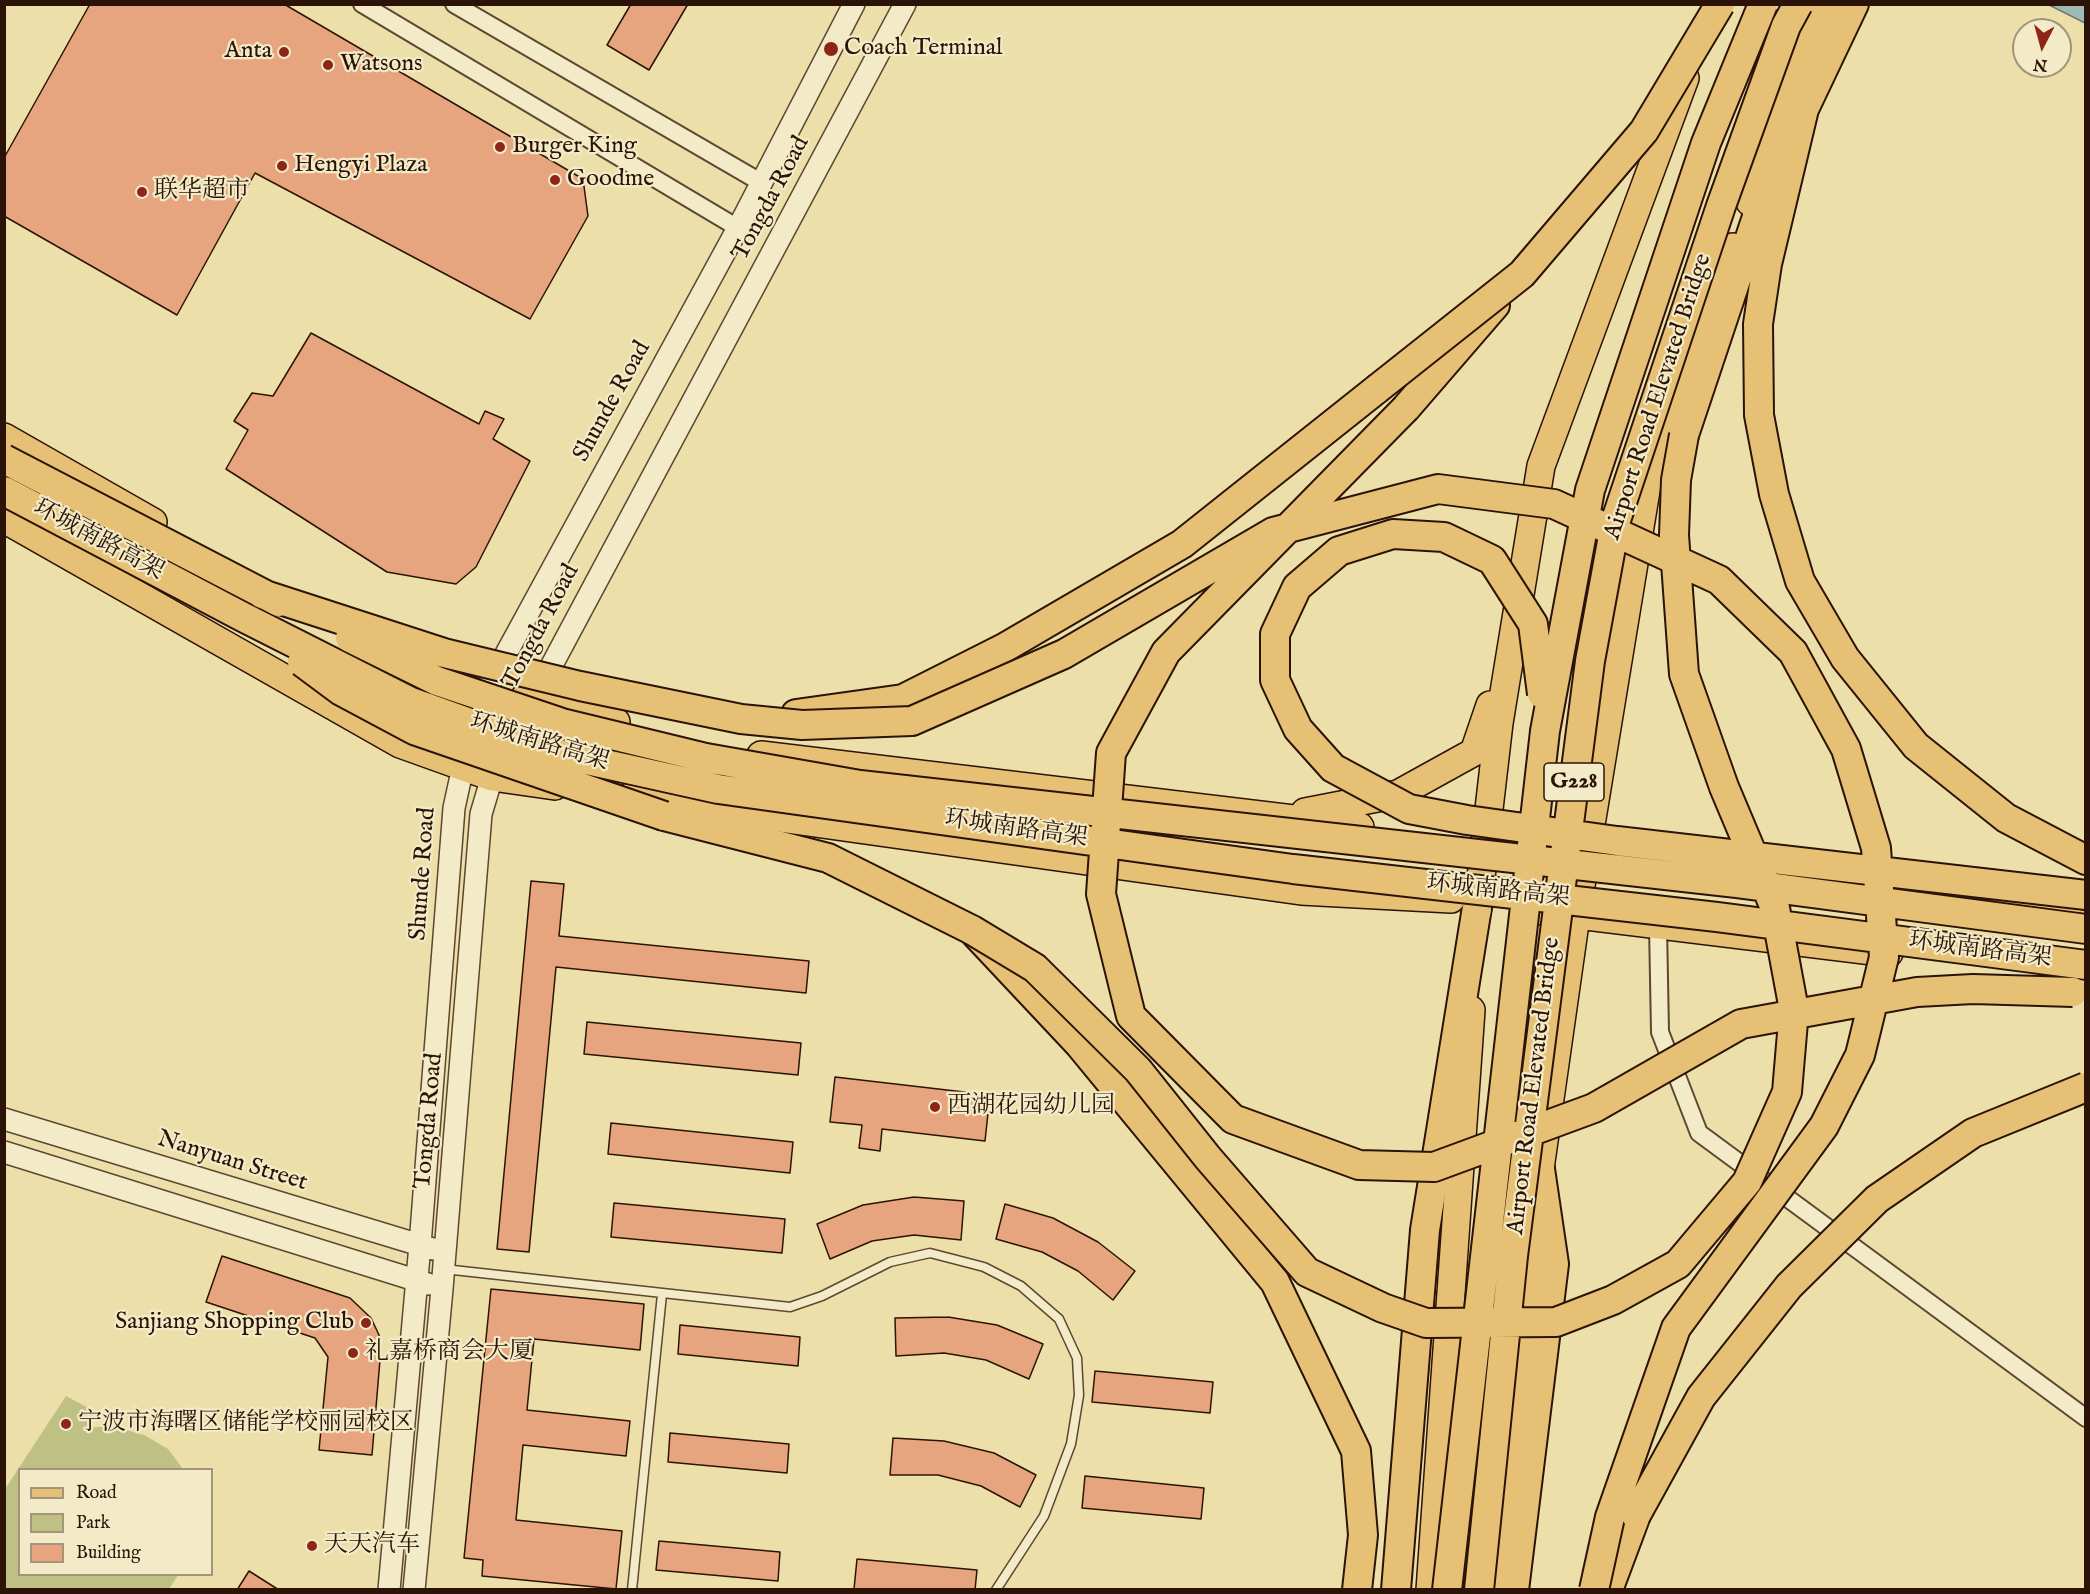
<!DOCTYPE html>
<html>
<head>
<meta charset="utf-8">
<style>
	body { margin:0 }
	#map { position:relative; width:2090px; height:1594px; overflow:hidden; background:#eddfaa; font-family:"IM FELL English",serif }
	canvas { display:block }
	.frame { position:absolute; inset:0; border:6px solid #2b1407; pointer-events:none }
	.legend { position:absolute; left:18px; top:1468px; width:195px; height:108px; box-sizing:border-box; background:#f3eac8; border:2px solid #a3947b; margin:0; padding:8px 10px; list-style:none; font-size:18px; color:#2b1407 }
	.legend li { display:flex; align-items:center; gap:12px; height:30px }
	.legend b { width:30px; border:2px solid #a3947b }
	.north { position:absolute; left:2012px; top:18px; width:60px; height:60px; box-sizing:border-box; background:#f3eac8; border:2px solid #a3947b; border-radius:50%; rotate:186deg; font-size:16px; font-weight:700; line-height:24px; text-align:center; color:#2b1407 }
	.north::after { content:''; display:block; margin:auto; width:21px; height:27px; background:#8f2418; clip-path:polygon(50% 0,100% 100%,50% 72%,0 100%) }
</style>
</head>
<body>
<div id="map">
<canvas width="2090" height="1594"></canvas>
<div class="frame"></div>
<ul class="legend">
<li><b style="height:8px;background:#e6c075"></b>Road</li>
<li><b style="height:16px;background:#bfc084"></b>Park</li>
<li><b style="height:16px;background:#e6a57e"></b>Building</li>
</ul>
<div class="north">N</div>
</div>
<script>
const ctx = document.querySelector('canvas').getContext('2d');
ctx.lineJoin = 'round';
function fill(path, color) { ctx.fillStyle = color; ctx.fill(path, 'evenodd'); }
const toPath = rows => new Path2D(rows.map(r => 'M' + r).join(''));
function trace(path, color, width, dash) { ctx.strokeStyle = color; ctx.lineWidth = width; ctx.lineCap = dash ? 'butt' : 'round'; ctx.setLineDash(dash || []); ctx.stroke(path); }
function write(font, color, halo, rows, align = 'center') {
  ctx.font = font + ' "IM FELL English","Noto Serif SC",serif'; ctx.lineWidth = 4.5; ctx.setLineDash([]); ctx.textBaseline = 'middle'; ctx.strokeStyle = halo; ctx.fillStyle = color; for (const [text, x, y, turn = 0] of rows) {
    ctx.save(); ctx.translate(x, y); ctx.rotate((+turn || 0) * Math.PI / 180); ctx.textAlign = isNaN(turn) ? turn : align; if (halo) ctx.strokeText(text, 0, 0); ctx.fillText(text, 0, 0); ctx.restore();
  }
}
const green = toPath([
	[66,1396,96,1412,87,1428,112,1426,144,1435,168,1449,183,1469,20,1470,20,1574,178,1575,169,1589,5,1589,5,1489]
]);
const water = toPath([
	[2049,5,2085,5,2085,23,2049,5]
]);
const building = toPath([
	[90,4,284,4,583,179,588,216,530,319,255,173,177,315,4,216,4,158,90,4],
	[631,4,688,4,649,70,607,45,631,4],
	[311,333,479,424,485,411,504,419,493,439,530,461,476,567,456,584,387,572,226,469,248,430,234,421,252,393,273,396,311,333],
	[531,881,564,884,559,936,809,961,806,993,556,967,529,1252,497,1249,531,881],
	[587,1022,801,1043,798,1075,584,1054,587,1022],
	[835,1077,990,1095,985,1141,882,1129,880,1151,859,1148,862,1125,830,1122,835,1077],
	[611,1123,793,1142,790,1173,608,1154,611,1123],
	[914,1197,964,1201,961,1240,914,1235,872,1241,830,1259,817,1224,863,1205,914,1197],
	[614,1203,785,1219,782,1253,611,1237,614,1203],
	[1005,1204,1053,1218,1098,1242,1135,1271,1113,1300,1078,1271,1042,1252,996,1239,1005,1204],
	[222,1256,350,1298,371,1318,379,1335,381,1348,372,1455,319,1450,328,1357,315,1338,206,1302,222,1256],
	[491,1289,644,1304,640,1350,534,1339,527,1410,630,1421,626,1456,523,1445,516,1520,622,1531,616,1589,482,1576,483,1560,464,1558,491,1289],
	[948,1317,997,1325,1043,1344,1029,1379,986,1360,944,1353,896,1356,895,1318,948,1317],
	[680,1325,800,1337,798,1366,678,1354,680,1325],
	[1095,1371,1213,1382,1210,1413,1092,1402,1095,1371],
	[670,1433,789,1444,787,1473,668,1462,670,1433],
	[893,1438,944,1441,994,1453,1036,1475,1020,1507,981,1486,938,1475,890,1475,893,1438],
	[1085,1476,1204,1488,1201,1519,1082,1508,1085,1476],
	[659,1541,780,1552,778,1581,656,1570,659,1541],
	[857,1559,977,1570,975,1590,854,1589,857,1559],
	[249,1571,279,1590,237,1590,249,1571]
]);
const service = toPath([
	[444,1269,790,1307,822,1296,890,1262,930,1253,984,1267,1021,1286,1059,1319,1077,1358,1079,1395,1071,1444,1044,1516,996,1590],
	[632,1590,662,1294]
]);
const minor = toPath([
	[362,4,738,228],
	[454,4,762,183],
	[1658,926,1660,1032,1699,1133,2086,1418]
]);
const tertiary = toPath([
	[481,709,489,685,738,228,854,4],
	[4,1119,433,1249],
	[4,1152,428,1284],
	[389,1590,420,1245,454,808,466,753],
	[414,1590,442,1289,481,814,492,777,905,4]
]);
const primary = toPath([
	[1750,202,1816,22,1825,4],
	[4,437,153,522],
	[4,519,400,744,492,777,555,786],
	[525,697,616,722],
	[761,755,1360,827],
	[629,797,1301,891,1451,899],
	[1305,812,1398,794,1474,752,1490,705],
	[1929,895,2086,912],
	[1537,910,1889,953],
	[1477,912,1499,723,1541,466,1685,78],
	[1494,1577,1535,1204,1576,916,1648,478,1733,247],
	[1430,1590,1471,1010]
]);
const trunk = toPath([
	[1804,109,1767,264,1758,324,1759,415,1774,494,1800,581,1845,658,1916,746,2006,818,2086,860],
	[1796,126,1854,4],
	[1406,408,1495,305],
	[1684,435,1769,181],
	[796,714,903,699,1004,648,1182,544,1377,389],
	[664,816,828,858,972,930,1080,1045,1275,1282,1356,1451,1363,1535,1357,1590],
	[1396,1590,1425,1230,1478,901],
	[1514,1590,1554,1264,1540,1169],
	[1608,1590,1636,1515]
]);
const trunkBridge = toPath([
	[1377,389,1522,274,1644,131,1720,4],
	[1406,408,1166,652,1111,753,1101,894,1131,1016,1233,1119,1359,1165,1434,1167,1594,1108,1741,1024,1917,992,1973,989,2073,992],
	[4,459,279,602],
	[4,491,243,617,411,702,551,752,718,789,1005,829,1293,869,1717,917,2086,965],
	[262,594,444,653,580,686,741,719,802,725,912,721,1064,654,1273,532,1438,489,1554,504,1719,580,1793,652,1846,749,1876,848,1884,957,1860,1055,1824,1126,1676,1328,1610,1517,1594,1590],
	[350,638,437,681,562,723,706,758,860,785,1737,883,2086,929],
	[302,662,341,691,414,730,664,816],
	[1542,694,1533,624,1492,560,1444,537,1393,534,1339,551,1297,587,1275,634,1275,680,1298,729,1333,768,1409,809,1467,820,1617,841,2086,895],
	[972,930,1035,968,1138,1070,1208,1158,1307,1272,1383,1308,1426,1323,1556,1322,1613,1300,1678,1264,1747,1182,1787,1092,1794,1010,1775,908,1724,787,1684,674,1674,535,1676,480,1684,435],
	[1636,1515,1701,1397,1789,1286,1877,1199,1973,1133,2086,1087],
	[1447,1590,1545,731,1590,490,1706,143,1763,4],
	[1479,1590,1513,1256,1590,661,1616,520,1721,206,1786,26,1798,4]
]);
const markers = [
	[831,49,8,"#8f2418"],
	[284,52,6,"#8f2418"],
	[328,65,6,"#8f2418"],
	[500,147,6,"#8f2418"],
	[282,166,6,"#8f2418"],
	[555,180,6,"#8f2418"],
	[142,192,6,"#8f2418"],
	[935,1107,6,"#8f2418"],
	[366,1323,6,"#8f2418"],
	[353,1353,6,"#8f2418"],
	[66,1424,6,"#8f2418"],
	[312,1546,6,"#8f2418"]
];
const shields = [
	[1574,782,60]
];
const shieldNames = [
	["G228",1574,782]
];
const poiNames = [
	["Coach Terminal",844,49],
	["Anta",272,52,"right"],
	["Watsons",340,65],
	["Burger King",512,147],
	["Hengyi Plaza",294,166],
	["Goodme",567,180],
	["联华超市",154,192],
	["西湖花园幼儿园",947,1107],
	["Sanjiang Shopping Club",354,1323,"right"],
	["礼嘉桥商会大厦",365,1353],
	["宁波市海曙区储能学校丽园校区",78,1424],
	["天天汽车",324,1546]
];
const streetNames = [
	["Tongda Road",772,199,-62],
	["Airport Road Elevated Bridge",1659,397,-72],
	["Shunde Road",613,402,-61],
	["环城南路高架",98,541,28],
	["Tongda Road",542,627,-62],
	["环城南路高架",539,743,17],
	["环城南路高架",1016,830,8],
	["Shunde Road",424,874,-86],
	["环城南路高架",1498,892,6],
	["环城南路高架",1980,951,7],
	["Airport Road Elevated Bridge",1535,1086,-83],
	["Tongda Road",430,1121,-85],
	["Nanyuan Street",232,1162,17]
];
fill(green, '#bfc084');
fill(water, '#9ebab4');
trace(water, '#70786f', 1.5);
fill(building, '#e6a57e');
trace(building, '#2b1407', 1.5);
trace(service, '#5c4730', 11);
trace(minor, '#5c4730', 20);
trace(tertiary, '#5c4730', 24);
trace(primary, '#2b1407', 30);
trace(trunk, '#2b1407', 32);
trace(service, '#f3eac8', 8);
trace(minor, '#f3eac8', 16);
trace(tertiary, '#f3eac8', 21);
trace(primary, '#e6c075', 27);
trace(trunk, '#e6c075', 28);
trace(trunkBridge, '#2b1407', 32, []);
trace(trunkBridge, '#e6c075', 28);
for (const [x, y, r, color] of markers) { const dot = new Path2D(); dot.arc(x, y, r, 0, 2 * Math.PI); ctx.fillStyle = color; ctx.fill(dot); trace(dot, '#f3eac8', 2); }
for (const [x, y, w] of shields) { const box = new Path2D(); box.roundRect(x - w / 2, y - 19, w, 38, 4.5); ctx.fillStyle = '#f3eac8'; ctx.fill(box); trace(box, '#2b1407', 1.5); }
write('bold 22px', '#2b1407', null, shieldNames);
write('24px', '#2b1407', '#f3eac8', poiNames, 'left');
write('24px', '#2b1407', '#f3eac8', streetNames);
</script>
</body>
</html>
